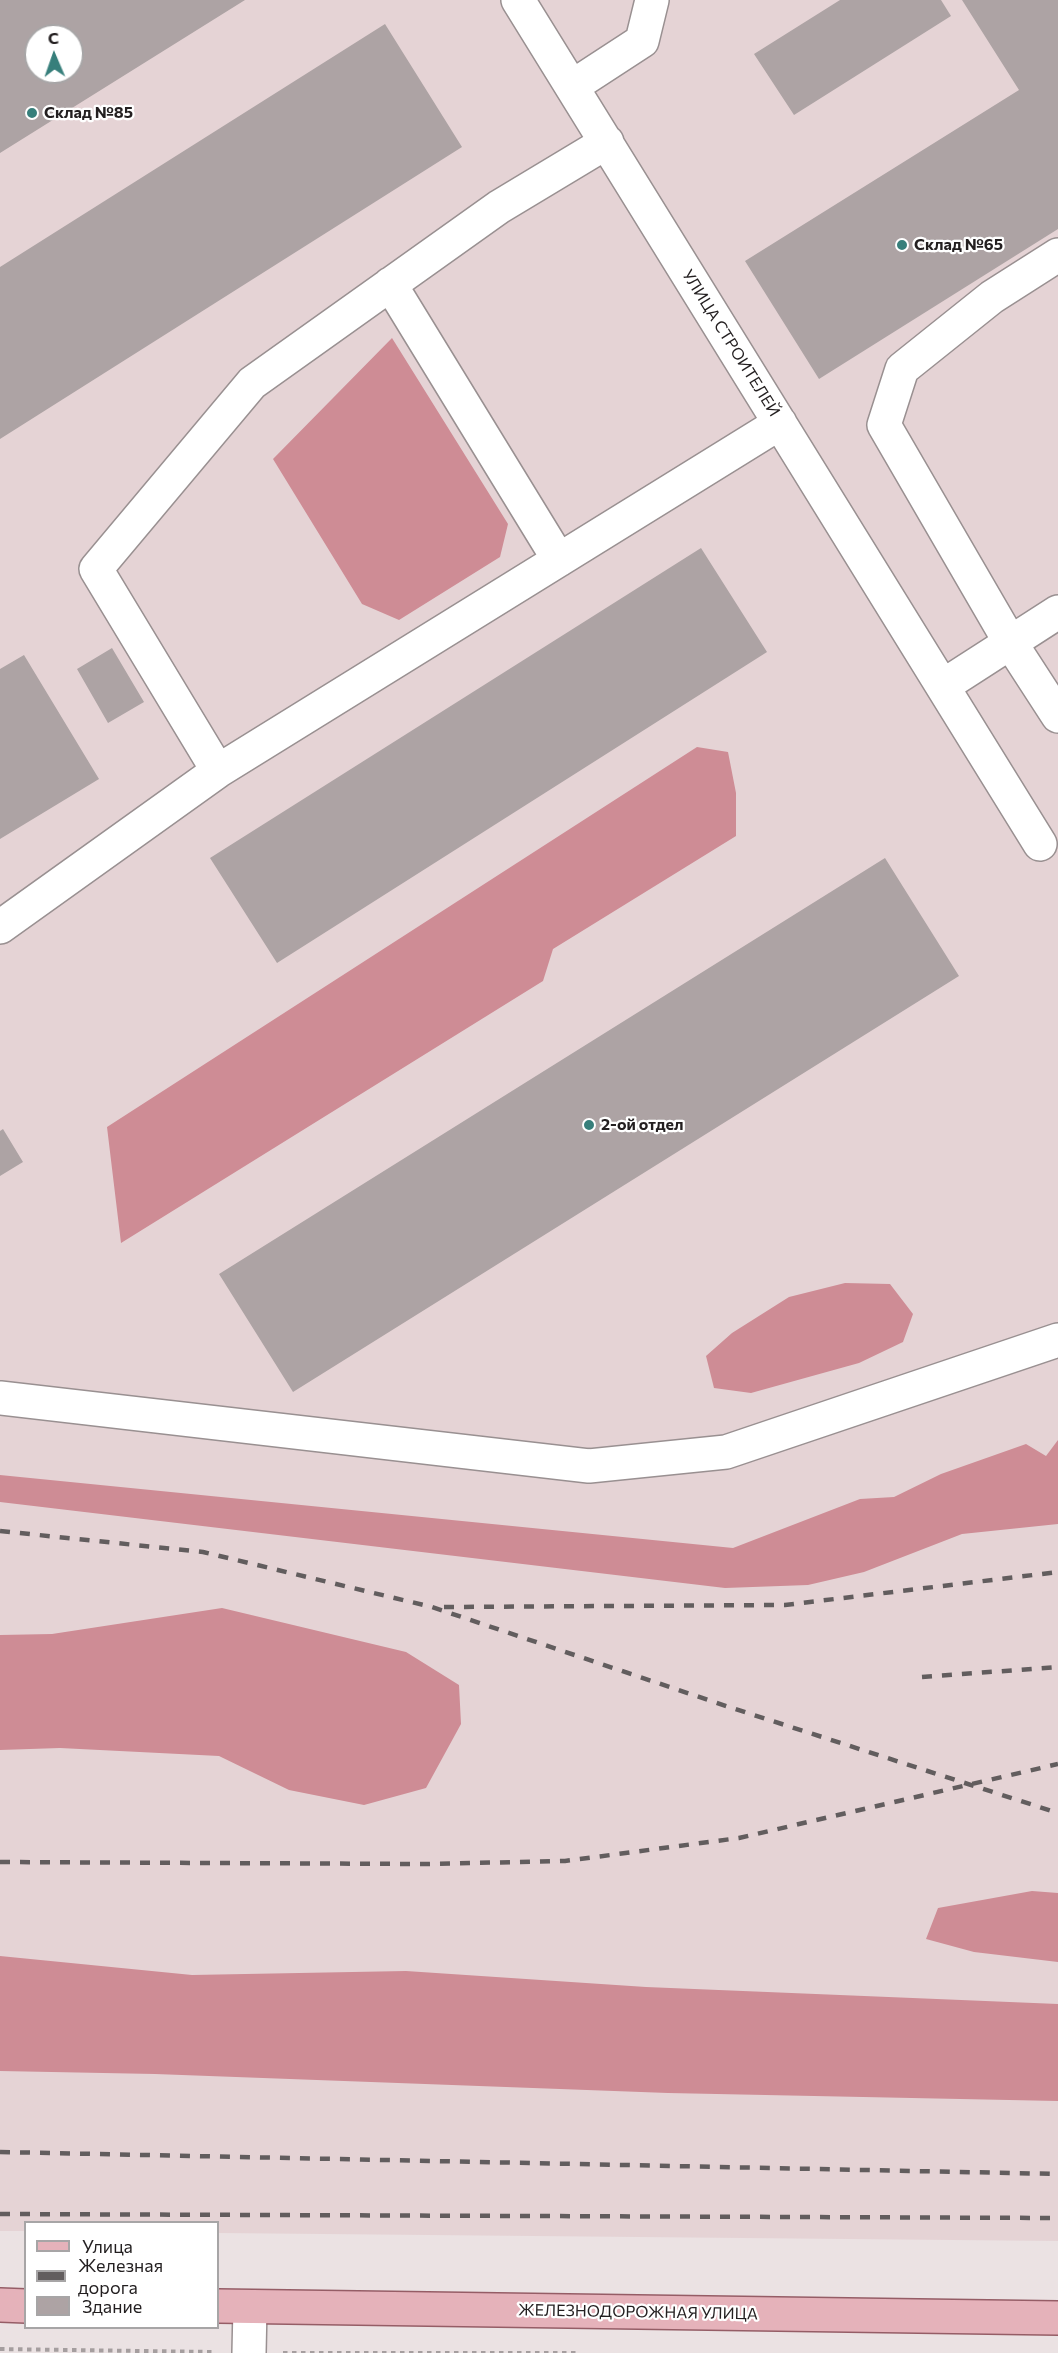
<!DOCTYPE html>
<html>
<head>
<meta charset="utf-8">
<style>
	body { margin:0 }
	#map { position:relative; width:1058px; height:2353px; overflow:hidden; background:#ebe2e3; font-family:Commissioner,sans-serif }
	canvas { display:block }
	.legend { position:absolute; left:24px; top:2221px; width:195px; height:108px; box-sizing:border-box; background:#fff; border:2px solid #a7a5a6; margin:0; padding:8px 10px; list-style:none; font-size:18px; color:#231f20 }
	.legend li { display:flex; align-items:center; gap:12px; height:30px }
	.legend b { width:30px; border:2px solid #a7a5a6 }
	.north { position:absolute; left:24px; top:24px; width:60px; height:60px; box-sizing:border-box; background:#fff; border:2px solid #a7a5a6; border-radius:50%; rotate:358deg; font-size:16px; font-weight:700; line-height:24px; text-align:center; color:#231f20 }
	.north::after { content:''; display:block; margin:auto; width:21px; height:27px; background:#377f7b; clip-path:polygon(50% 0,100% 100%,50% 72%,0 100%) }
</style>
</head>
<body>
<div id="map">
<canvas width="1058" height="2353"></canvas>
<ul class="legend">
<li><b style="height:8px;background:#e5b2ba"></b>Улица</li>
<li><b style="height:8px;background:#625d5e"></b>Железная дорога</li>
<li><b style="height:16px;background:#ada3a4"></b>Здание</li>
</ul>
<div class="north">С</div>
</div>
<script>
const ctx = document.querySelector('canvas').getContext('2d');
ctx.lineJoin = 'round';
function fill(path, color) { ctx.fillStyle = color; ctx.fill(path, 'evenodd'); }
const toPath = rows => new Path2D(rows.map(r => 'M' + r).join(''));
function trace(path, color, width, dash) { ctx.strokeStyle = color; ctx.lineWidth = width; ctx.lineCap = dash ? 'butt' : 'round'; ctx.setLineDash(dash || []); ctx.stroke(path); }
function write(font, color, halo, rows, align = 'center') {
  ctx.font = font + ' Commissioner,sans-serif'; ctx.lineWidth = 4.5; ctx.setLineDash([]); ctx.textBaseline = 'middle'; ctx.strokeStyle = halo; ctx.fillStyle = color; for (const [text, x, y, turn = 0] of rows) {
    ctx.save(); ctx.translate(x, y); ctx.rotate((+turn || 0) * Math.PI / 180); ctx.textAlign = isNaN(turn) ? turn : align; if (halo) ctx.strokeText(text, 0, 0); ctx.fillText(text, 0, 0); ctx.restore();
  }
}
const built = toPath([
	[0,0,1058,0,1058,2241,218,2233,218,2222,26,2222,25,2231,0,2231],
	[36,36,72,36,72,72,36,72]
]);
const forest = toPath([
	[392,338,508,524,500,557,399,620,362,604,273,459],
	[697,747,728,752,736,793,736,836,553,949,543,981,121,1243,107,1127],
	[845,1283,890,1284,913,1314,903,1342,859,1363,751,1393,714,1388,706,1356,732,1333,789,1297],
	[1058,1440,1058,1524,962,1534,864,1572,808,1585,725,1588,0,1502,0,1475,733,1548,860,1499,894,1497,941,1474,1026,1444,1046,1456],
	[222,1608,406,1652,459,1685,461,1724,426,1788,364,1805,289,1790,219,1756,60,1748,0,1750,0,1635,52,1634],
	[1032,1891,1058,1893,1058,1962,974,1952,926,1939,938,1908],
	[0,1956,192,1975,406,1971,646,1987,1058,2004,1058,2101,668,2093,155,2074,0,2071]
]);
const building = toPath([
	[0,0,245,0,0,153],
	[36,36,72,36,72,72,36,72],
	[840,0,941,0,951,16,794,115,754,54],
	[962,0,1058,0,1058,229,819,379,745,261,1019,90],
	[385,24,462,147,0,439,0,267],
	[701,548,767,652,277,963,210,858],
	[112,648,144,702,108,723,77,669],
	[24,655,99,779,0,839,0,669],
	[885,858,959,976,293,1392,219,1274],
	[3,1129,23,1162,0,1176,0,1131]
]);
const path = toPath([
	[0,2349,215,2352],
	[283,2353,576,2353]
]);
const minor = toPath([
	[518,0,1040,844],
	[573,86,642,41,652,0],
	[1058,255,992,297,902,369,884,425,1010,642,1058,716],
	[390,284,559,560],
	[943,686,1058,612],
	[218,771,96,569,252,383,499,207,607,142],
	[0,927,218,771,780,423],
	[0,1398,589,1466,726,1452,1058,1340],
	[249,2353,250,2307]
]);
const major = toPath([
	[0,2305,26,2306],
	[218,2306,1058,2318]
]);
const rail = toPath([
	[0,1531,203,1552,432,1607,729,1707,1058,1813],
	[444,1607,785,1605,1058,1572],
	[922,1677,1058,1667],
	[0,1862,425,1864,565,1861,739,1838,1058,1764],
	[0,2152,1058,2174],
	[0,2214,1058,2218]
]);
const markers = [
	[32,113,6,"#377f7b"],
	[902,245,6,"#377f7b"],
	[589,1125,6,"#377f7b"]
];
const poiNames = [
	["Склад №85",44,113],
	["Склад №65",914,245],
	["2-ой отдел",601,1125]
];
const streetNames = [
	["УЛИЦА СТРОИТЕЛЕЙ",731,343,58],
	["ЖЕЛЕЗНОДОРОЖНАЯ УЛИЦА",638,2312,1]
];
fill(built, '#e5d3d5');
fill(forest, '#ce8c95');
fill(building, '#ada3a4');
trace(minor, '#999091', 36);
trace(major, '#955d66', 36);
trace(path, '#a59e9f', 4, [4.5, 4.5]);
trace(minor, '#fff', 33);
trace(major, '#e5b2ba', 33);
trace(rail, '#625d5e', 4.5, [10, 10]);
for (const [x, y, r, color] of markers) { const dot = new Path2D(); dot.arc(x, y, r, 0, 2 * Math.PI); ctx.fillStyle = color; ctx.fill(dot); trace(dot, '#fff', 2); }
write('bold 16px', '#231f20', '#fff', poiNames, 'left');
write('16px', '#231f20', '#fff', streetNames);
</script>
</body>
</html>
